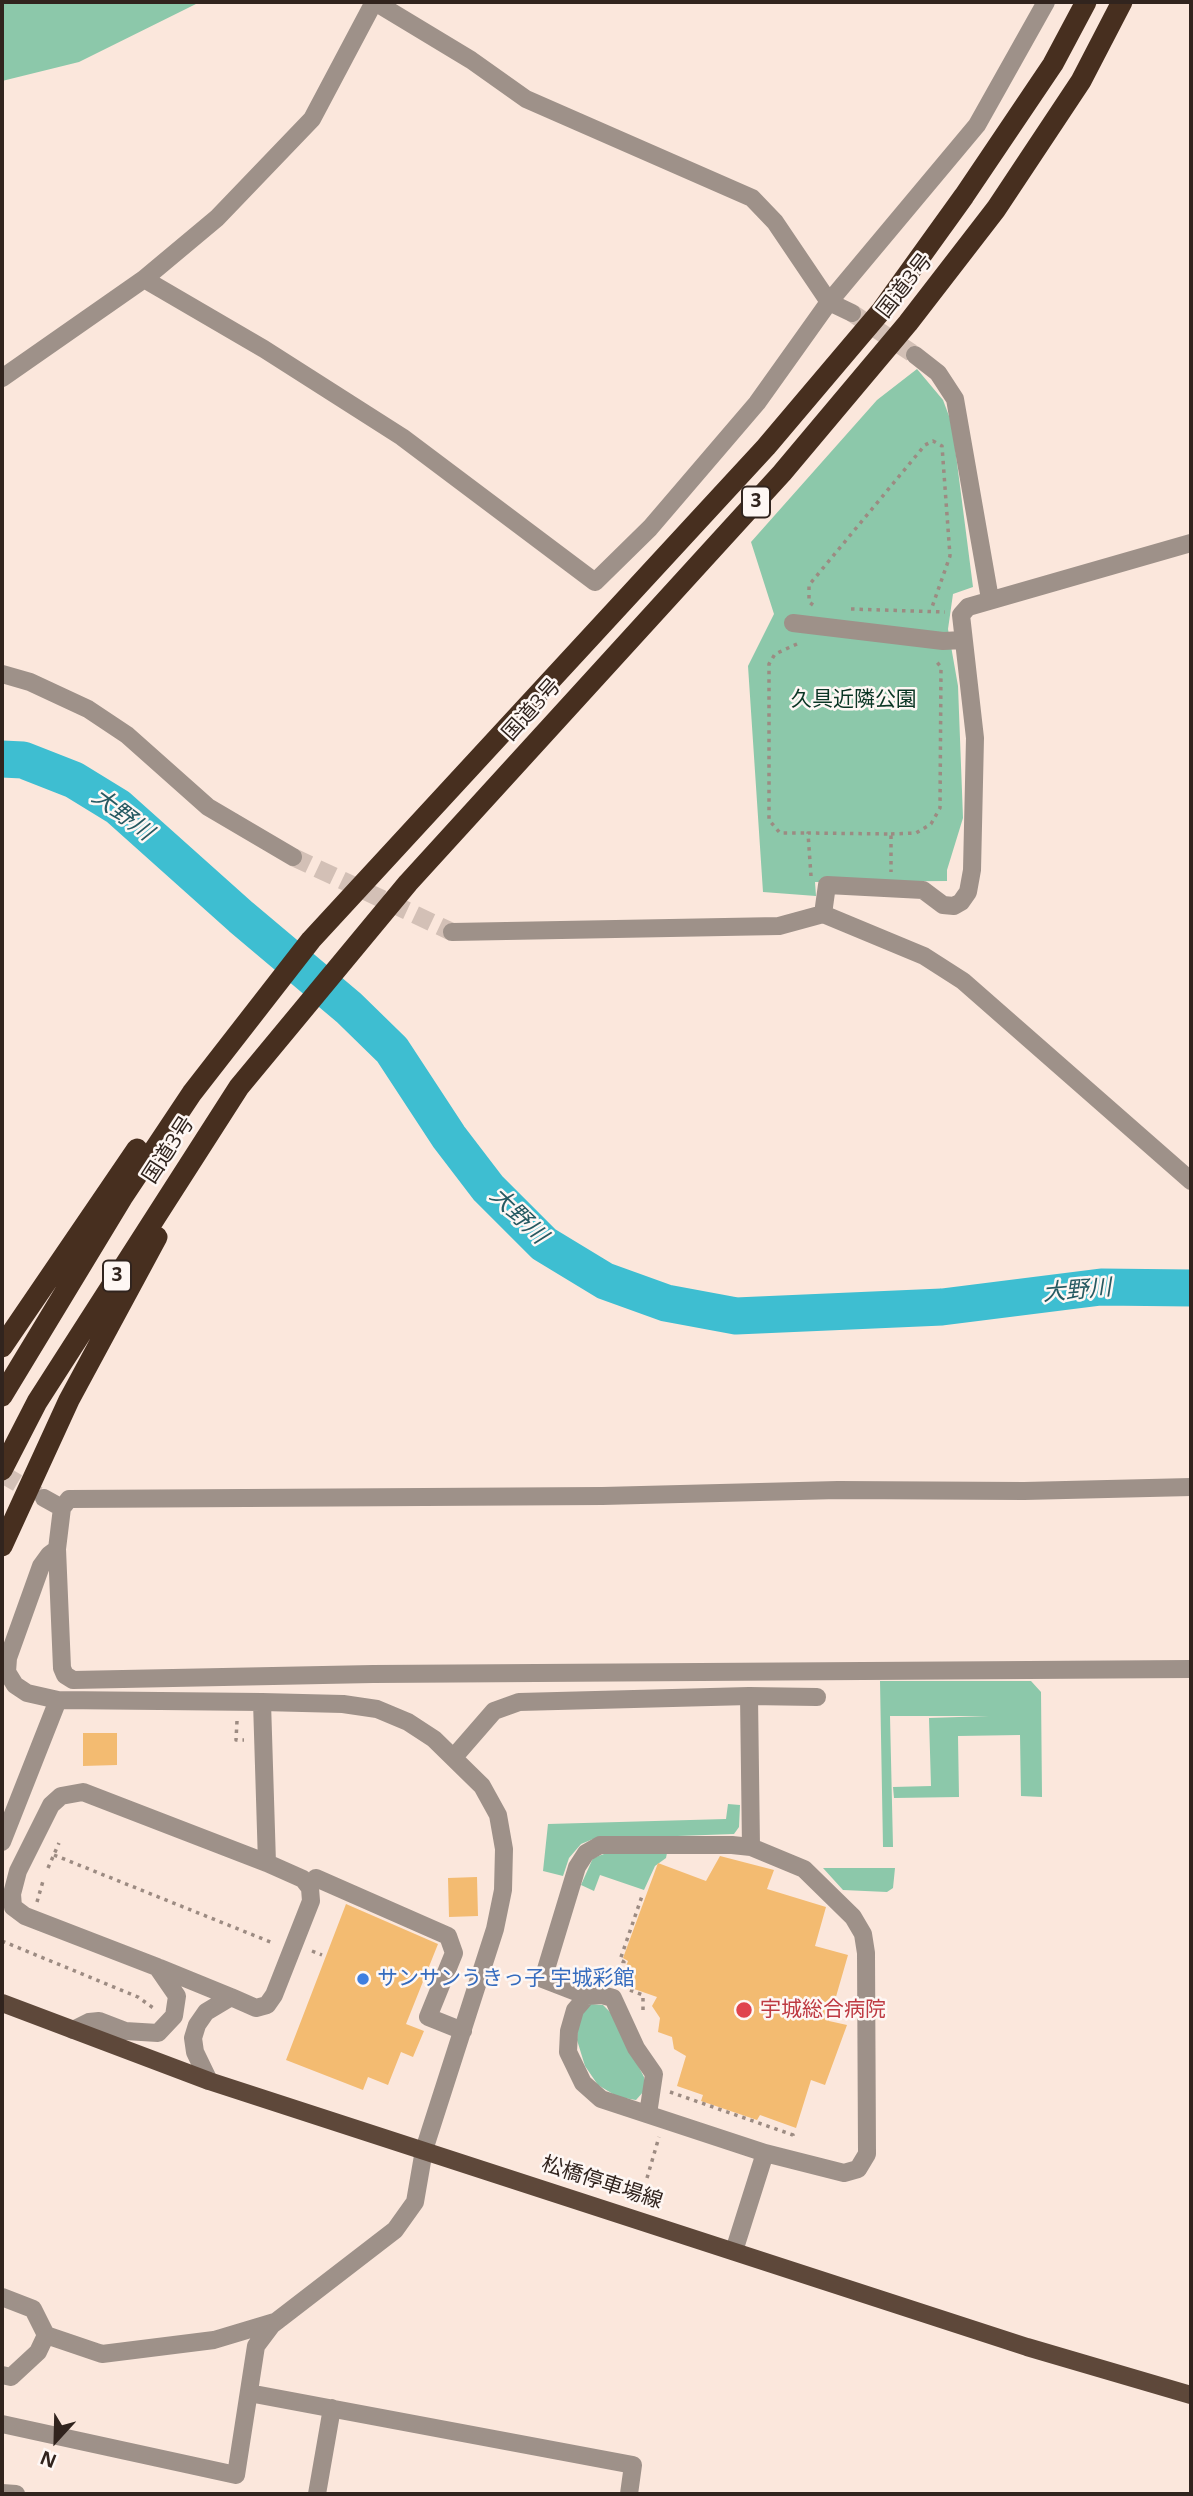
<!DOCTYPE html>
<html>
<head>
<meta charset="utf-8">
<style>
	body { margin:0 }
	#map { position:relative; width:1193px; height:2496px; overflow:hidden; background:#fbe7dc; font-family:"Open Sans",sans-serif }
	canvas { display:block }
	.frame { position:absolute; inset:0; border:4px solid #31241e; pointer-events:none }
	.north { position:absolute; left:21px; top:2405px; width:70px; height:70px; -webkit-text-stroke:5px #fef7f4; paint-order:stroke; rotate:202deg; font-size:19px; font-weight:700; line-height:28px; text-align:center; color:#31241e }
	.north::after { content:''; display:block; margin:auto; width:24px; height:32px; background:#31241e; clip-path:polygon(50% 0,100% 100%,50% 72%,0 100%) }
</style>
</head>
<body>
<div id="map">
<canvas width="1193" height="2496"></canvas>
<div class="frame"></div>
<div class="north">N</div>
</div>
<script>
const ctx = document.querySelector('canvas').getContext('2d');
ctx.lineJoin = 'round';
function fill(path, color) { ctx.fillStyle = color; ctx.fill(path, 'evenodd'); }
const toPath = rows => new Path2D(rows.map(r => 'M' + r).join(''));
function trace(path, color, width, dash) { ctx.strokeStyle = color; ctx.lineWidth = width; ctx.lineCap = dash ? 'butt' : 'round'; ctx.setLineDash(dash || []); ctx.stroke(path); }
function write(font, color, halo, rows, align = 'center') {
  ctx.font = font + ' "Open Sans","Noto Sans JP",sans-serif'; ctx.lineWidth = 5; ctx.setLineDash([]); ctx.textBaseline = 'middle'; ctx.strokeStyle = halo; ctx.fillStyle = color; for (const [text, x, y, turn = 0] of rows) {
    ctx.save(); ctx.translate(x, y); ctx.rotate((+turn || 0) * Math.PI / 180); ctx.textAlign = isNaN(turn) ? turn : align; if (halo) ctx.strokeText(text, 0, 0); ctx.fillText(text, 0, 0); ctx.restore();
  }
}
const green = toPath([
	[2,2,200,2,79,62,2,81],
	[917,369,943,400,952,424,973,587,953,594,948,629,958,686,963,818,947,870,947,881,815,882,816,896,763,892,748,666,774,614,751,542,877,400],
	[880,1681,1031,1681,1041,1692,1042,1797,1021,1796,1020,1735,958,1736,959,1797,894,1798,893,1787,931,1786,929,1718,989,1716,890,1716,893,1847,883,1847],
	[728,1804,740,1805,739,1827,734,1834,593,1839,581,1844,569,1858,563,1876,543,1871,548,1824,726,1819],
	[667,1853,666,1858,655,1866,644,1890,600,1875,594,1891,581,1885,593,1858,604,1854],
	[823,1868,895,1868,893,1888,887,1892,843,1890],
	[590,2004,603,2005,611,2013,644,2077,644,2091,636,2100,618,2097,598,2085,585,2066,577,2040,579,2019]
]);
const river = toPath([
	[2,759,23,760,74,780,118,807,241,917,349,1008,392,1050,449,1137,488,1188,544,1244,605,1281,666,1303,736,1316,942,1307,1101,1287,1191,1288]
]);
const building = toPath([
	[83,1733,117,1733,117,1765,83,1766],
	[720,1856,774,1870,767,1889,826,1907,815,1946,848,1955,829,2021,847,2025,825,2085,811,2080,796,2128,760,2115,757,2120,701,2101,703,2095,677,2086,686,2056,674,2049,672,2037,658,2032,660,2018,652,2006,657,1997,620,1984,628,1961,623,1958,658,1863,706,1881],
	[477,1877,478,1916,449,1917,448,1878],
	[346,1904,438,1944,406,2024,424,2031,413,2057,401,2052,388,2085,368,2077,363,2090,286,2060]
]);
const minorTunnel = toPath([
	[852,313,915,355],
	[293,857,452,932],
	[2,1474,38,1495]
]);
const path = toPath([
	[813,605,809,602,809,585,925,445,933,441,942,446,950,556,931,610],
	[851,609,945,612],
	[797,644,775,654,769,664,769,820,780,833,808,833],
	[891,834,916,833,931,824,940,808,941,667,935,660],
	[811,876,808,833,891,834,891,872],
	[237,1721,236,1740,244,1740],
	[54,1855,273,1943],
	[48,1868,59,1843],
	[37,1902,43,1881],
	[2,1941,138,1997,156,2010],
	[312,1951,322,1955],
	[618,1979,624,1962,620,1960,642,1896],
	[630,1990,643,1995,643,2015],
	[670,2092,793,2135,792,2139],
	[647,2178,659,2137]
]);
const minor = toPath([
	[375,2,471,60,526,99,752,198,775,222,829,302,852,313],
	[144,279,264,349,402,437,595,582,650,528,757,403,829,302,977,125,1046,2],
	[915,355,938,373,955,399,990,599],
	[2,378,144,279,217,218,312,119,374,2],
	[793,623,943,641,963,640],
	[2,674,30,682,88,709,127,735,208,807,293,857],
	[823,914,827,885,923,890,943,905,954,906,961,902,968,892,972,870,975,738,961,615,968,607,1191,543],
	[452,932,779,926,823,914,924,956,963,981,1191,1181],
	[1191,1487,1024,1491,838,1490,602,1496,69,1499,62,1508,57,1549,62,1668,65,1675,73,1680,373,1674,1191,1669],
	[44,1498,62,1508],
	[57,1549,49,1555,41,1566,8,1658,7,1672,15,1685,27,1693,58,1700,262,1702,343,1704,377,1709,408,1722,434,1739,482,1786,498,1815,504,1849,503,1890,495,1929,424,2150,415,2202,395,2230,273,2324],
	[749,1696,817,1697],
	[454,1757,494,1711,519,1702,749,1696,751,1847],
	[2,1842,58,1700],
	[316,1878,448,1936,454,1953,428,2017,463,2031],
	[160,1968,231,1997],
	[587,1996,543,1979,577,1867,586,1853,600,1845,732,1845,751,1847,804,1869,853,1917,863,1934,866,1953,867,2154,858,2169,844,2173,765,2153],
	[73,2030,89,2022,99,2021,125,2031,158,2033,174,2016,177,1996,157,1967,25,1916,13,1907,12,1894,18,1871,51,1805,61,1796,83,1792,267,1863],
	[209,2081,195,2052,193,2038,197,2025,206,2012,231,1997,256,2008,267,2005,274,1995,311,1901,310,1888,303,1879,267,1863,262,1702],
	[648,2114,654,2074,636,2048,613,1998,602,1995,587,1996,575,2010,569,2031,568,2052,583,2083,601,2099,765,2153,734,2251],
	[2,2297,33,2309,46,2335,102,2354,214,2340,274,2322],
	[2,2375,11,2377,38,2352,46,2335],
	[249,2393,633,2465,629,2494],
	[2,2424,236,2475,256,2346,274,2322],
	[2,2493,16,2494],
	[317,2494,332,2408]
]);
const major = toPath([
	[2,2003,209,2081,1027,2347,1191,2395]
]);
const highway = toPath([
	[2,1347,137,1149],
	[2,1396,122,1198,192,1093,311,940,766,447,882,310,964,196,1053,64,1086,2],
	[2,1470,37,1402,239,1087,408,883,782,473,908,323,996,209,1081,81,1122,2],
	[2,1546,69,1400,157,1237]
]);
const markers = [
	[363,1979,7,"#3f7fe0"],
	[744,2010,9,"#e0444e"]
];
const shields = [
	[756,502,28],
	[117,1276,28]
];
const shieldNames = [
	["3",756,502],
	["3",117,1276]
];
const streetNames = [
	["国道3号",905,286,-52],
	["国道3号",532,710,-48],
	["国道3号",169,1150,-57],
	["松橋停車場線",602,2183,18]
];
const parkNames = [
	["久具近隣公園",854,700]
];
const shopNames = [
	["サンサンうきっ子 宇城彩館",377,1979]
];
const healthNames = [
	["宇城総合病院",760,2010]
];
const waterNames = [
	["大野川",122,815,37],
	["大野川",518,1216,44],
	["大野川",1077,1291,-5]
];
fill(green, '#8cc8aa');
trace(river, '#3ebed1', 37);
fill(building, '#f3bb71');
trace(minorTunnel, '#d3c0b6', 18, [18, 9]);
trace(path, '#9c8b82', 3.5, [3.5, 5]);
trace(minor, '#9e9189', 18);
trace(major, '#5e483a', 18);
trace(highway, '#472f1f', 21);
for (const [x, y, r, color] of markers) { const dot = new Path2D(); dot.arc(x, y, r, 0, 2 * Math.PI); ctx.fillStyle = color; ctx.fill(dot); trace(dot, '#fef7f4', 2.5); }
for (const [x, y, w] of shields) { const box = new Path2D(); box.roundRect(x - w / 2, y - 15.5, w, 31, 5); ctx.fillStyle = '#fef7f4'; ctx.fill(box); trace(box, '#31241e', 2); }
write('bold 19px', '#31241e', null, shieldNames);
write('21px', '#31241e', '#fef7f4', streetNames);
write('21px', '#0a3524', '#fef7f4', parkNames);
write('21px', '#366cbe', '#fef7f4', shopNames, 'left');
write('21px', '#be3a42', '#fef7f4', healthNames, 'left');
write('italic 23px', '#265a62', '#fef7f4', waterNames);
</script>
</body>
</html>
